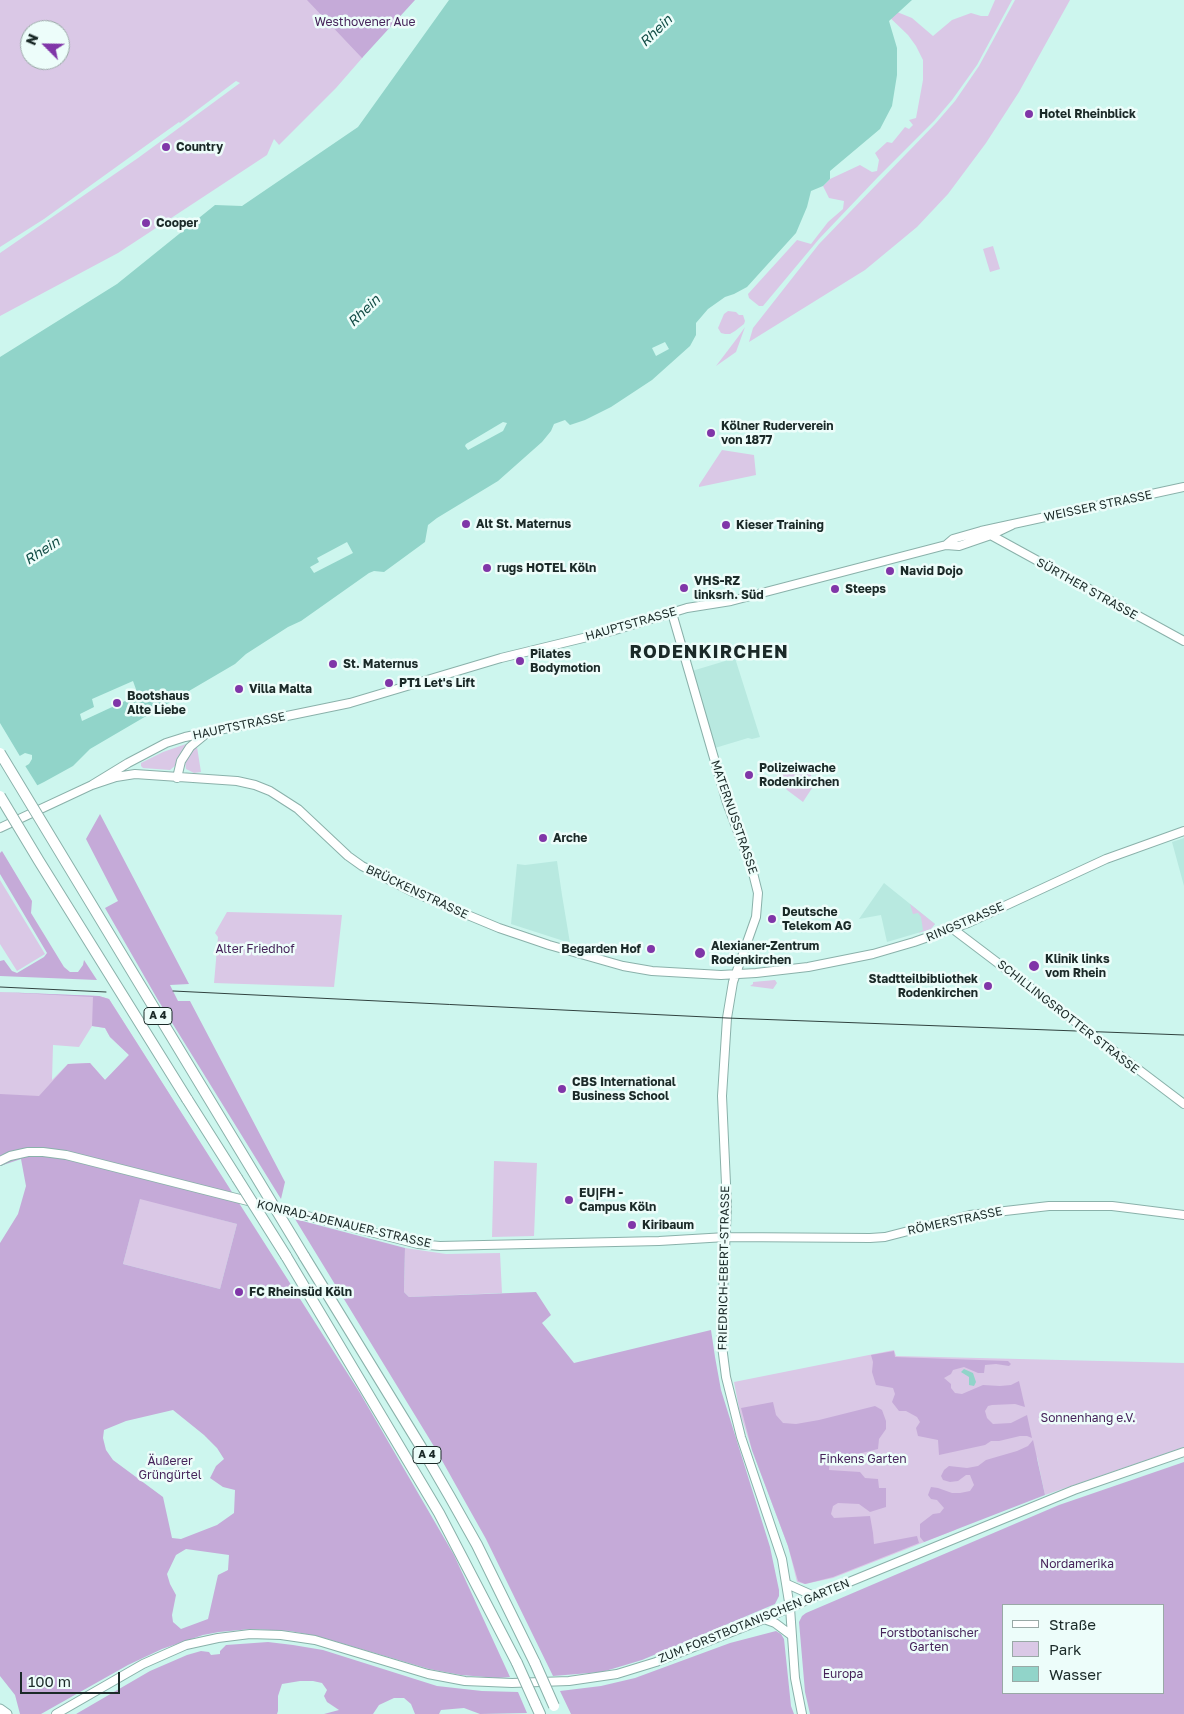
<!DOCTYPE html>
<html>
<head>
<meta charset="utf-8">
<style>
	body { margin:0 }
	#map { position:relative; width:1184px; height:1714px; overflow:hidden; background:#cdf6ee; font-family:"Golos Text",sans-serif }
	canvas { display:block }
	.legend { position:absolute; left:1002px; top:1604px; width:162px; height:90px; box-sizing:border-box; background:#edfdfa; border:1px solid #99a9a6; margin:0; padding:6px 9px; list-style:none; font-size:15px; color:#1b2a28 }
	.legend li { display:flex; align-items:center; gap:10px; height:25px }
	.legend b { width:25px; border:1px solid #99a9a6 }
	.north { position:absolute; left:20px; top:20px; width:50px; height:50px; box-sizing:border-box; background:#edfdfa; border:1px solid #99a9a6; border-radius:50%; rotate:293deg; font-size:14px; font-weight:700; line-height:20px; text-align:center; color:#1b2a28 }
	.north::after { content:''; display:block; margin:auto; width:18px; height:22px; background:#8036a8; clip-path:polygon(50% 0,100% 100%,50% 72%,0 100%) }
	.scale { position:absolute; left:20px; top:1672px; width:100px; height:22px; box-sizing:border-box; border:2px solid #1b2a28; border-top:0; padding-left:6px; font-size:15px; line-height:18px; white-space:nowrap; color:#1b2a28; -webkit-text-stroke:4px #edfdfa; paint-order:stroke }
</style>
</head>
<body>
<div id="map">
<canvas width="1184" height="1714"></canvas>
<ul class="legend">
<li><b style="height:6px;background:#fff"></b>Straße</li>
<li><b style="height:14px;background:#dac8e6"></b>Park</li>
<li><b style="height:14px;background:#91d4c9"></b>Wasser</li>
</ul>
<div class="north">N</div>
<div class="scale">100 m</div>
</div>
<script>
const ctx = document.querySelector('canvas').getContext('2d');
ctx.lineJoin = 'round';
function fill(path, color) { ctx.fillStyle = color; ctx.fill(path, 'evenodd'); }
const toPath = rows => new Path2D(rows.map(r => 'M' + r).join(''));
function trace(path, color, width, dash) { ctx.strokeStyle = color; ctx.lineWidth = width; ctx.lineCap = dash ? 'butt' : 'round'; ctx.setLineDash(dash || []); ctx.stroke(path); }
function write(font, color, halo, rows, align = 'center') {
  ctx.font = font + ' "Golos Text",sans-serif'; ctx.lineWidth = 5; ctx.setLineDash([]); ctx.textBaseline = 'middle'; ctx.strokeStyle = halo; ctx.fillStyle = color; for (const [text, x, y, turn = 0] of rows) {
    ctx.save(); ctx.translate(x, y); ctx.rotate((+turn || 0) * Math.PI / 180); ctx.textAlign = isNaN(turn) ? turn : align; if (halo) ctx.strokeText(text, 0, 0); ctx.fillText(text, 0, 0); ctx.restore();
  }
}
const built = toPath([
	[735,658,760,737,752,739,748,738,715,748,692,671],
	[1184,838,1184,886,1172,842],
	[557,861,562,895,570,943,511,924,517,864,525,865],
	[884,883,935,924,931,929,887,942,881,915,859,919]
]);
const green = toPath([
	[0,0,313,0,363,57,336,88,279,145,274,139,267,155,118,253,0,316,0,253,138,158,240,83,236,81,180,123,179,122,137,152,44,219,0,247],
	[30,30,60,30,60,60,30,60],
	[995,0,1012,0,977,65,952,100,934,121,878,177,819,239,763,306,759,306,749,298,748,294,797,240,811,244,828,222,843,209,844,201,829,198,823,186,830,179,860,165,872,172,877,171,879,160,875,153,887,142,892,143,905,127,909,129,913,125,909,120,916,118,923,80,923,60,916,46,908,35,883,11,892,10,912,18,933,36,952,20,971,13,981,16,988,16],
	[1015,0,1070,0,1019,92,986,143,948,194,917,227,865,270,749,342,753,328,819,244,936,123,955,101,979,66],
	[993,246,1000,269,990,272,983,249],
	[728,311,736,312,739,315,743,315,745,321,744,324,735,331,730,334,725,334,721,333,718,328,724,314],
	[745,327,736,352,716,366,738,337],
	[722,450,754,455,756,475,699,487,699,485],
	[186,744,189,745,176,765,170,770,143,768,141,766,141,763,163,752],
	[197,747,201,772,194,773,186,769,185,762,188,754],
	[805,766,806,771,810,772,814,785,803,802,787,790,784,786,781,773],
	[0,880,45,954,17,971,0,944],
	[910,904,935,924,931,929,918,933,923,930,921,917,918,913,913,914],
	[227,912,342,915,334,987,214,983,218,937,215,933],
	[775,980,777,983,773,989,750,986,753,984,753,982],
	[0,992,99,996,109,999,229,1188,0,1155],
	[92,1026,105,1028,110,1037,129,1055,105,1080,90,1063,68,1064,52,1080,53,1045,79,1047],
	[494,1161,537,1163,534,1236,492,1237],
	[140,1198,237,1224,220,1289,123,1264],
	[405,1248,446,1254,500,1253,502,1293,409,1297,404,1292],
	[894,1350,896,1356,1184,1363,1184,1447,1045,1495,1037,1457,955,1530,833,1578,805,1584,797,1582,788,1546,752,1450,740,1413,734,1382]
]);
const forest = toPath([
	[307,0,415,0,362,58],
	[100,814,189,984,170,985,178,1001,190,1001,285,1182,281,1199,158,1000,105,908,118,901,86,839],
	[2,851,32,901,31,913,64,967,70,972,78,972,83,965,84,960,97,980,0,976,0,961,4,960,12,971,17,973,44,957,47,953,0,874,0,853],
	[0,992,99,996,109,999,360,1393,454,1555,510,1677,498,1678,461,1675,429,1669,317,1636,290,1631,251,1629,219,1632,203,1635,162,1649,128,1665,41,1714,20,1714,15,1695,0,1676,0,1243,18,1214,26,1186,21,1159,0,1166,0,1094,39,1096,68,1064,90,1063,105,1080,129,1055,110,1037,105,1028,92,1026,93,997],
	[140,1199,237,1224,220,1289,123,1264],
	[173,1410,204,1435,217,1448,224,1459,216,1466,210,1478,223,1487,235,1490,234,1513,217,1525,181,1539,172,1538,163,1497,113,1460,106,1450,103,1438,104,1430,126,1421],
	[186,1549,229,1555,228,1570,218,1575,208,1619,181,1629,173,1622,172,1615,176,1595,170,1584,167,1574,176,1555],
	[295,1219,405,1248,404,1292,409,1297,536,1292,551,1315,542,1323,574,1363,711,1330,715,1357,721,1390,770,1547,779,1590,779,1596,775,1604,642,1660,602,1672,553,1676,486,1539,435,1448],
	[894,1351,895,1357,1008,1361,1011,1364,1009,1366,996,1364,985,1365,984,1373,978,1373,964,1367,953,1370,951,1374,944,1378,951,1384,951,1388,955,1393,962,1394,983,1385,1000,1386,1011,1385,1019,1381,1025,1407,1015,1404,992,1405,988,1406,985,1411,987,1418,993,1424,1011,1423,1027,1415,1032,1438,1027,1436,1020,1436,999,1441,991,1441,985,1445,939,1455,938,1440,918,1436,916,1428,920,1422,917,1417,906,1411,899,1411,892,1402,895,1394,893,1388,876,1385,872,1372,873,1362,871,1355],
	[773,1402,776,1415,783,1423,796,1424,819,1420,875,1406,882,1410,886,1421,886,1429,879,1439,878,1449,862,1453,830,1456,829,1470,860,1472,865,1478,878,1479,879,1488,886,1488,886,1507,870,1512,859,1504,838,1503,833,1506,831,1514,834,1518,870,1516,873,1533,874,1544,917,1536,919,1543,833,1577,805,1584,798,1581,788,1546,752,1450,741,1408],
	[1033,1440,1045,1495,924,1542,920,1537,920,1524,933,1514,940,1513,944,1508,937,1500,931,1499,928,1495,931,1487,938,1488,952,1493,960,1493,970,1491,974,1485,970,1475,966,1475,958,1481,950,1482,943,1480,941,1476,944,1470,949,1466,967,1468,978,1466,986,1460,1017,1451,1028,1446],
	[1184,1462,1184,1714,810,1714,805,1692,799,1622,802,1616,806,1613,1059,1505],
	[1003,1605,1163,1605,1163,1693,1003,1693],
	[776,1631,781,1634,784,1639,791,1706,794,1714,571,1714,560,1691,601,1686,635,1678,730,1643],
	[268,1642,293,1645,323,1650,437,1686,482,1691,518,1692,527,1713,480,1714,464,1708,441,1710,439,1714,415,1714,411,1704,404,1698,394,1698,379,1705,373,1714,324,1714,339,1710,327,1702,324,1696,327,1690,322,1683,313,1681,300,1681,282,1684,278,1696,278,1711,277,1714,76,1714,150,1671,187,1655,201,1651,209,1652,211,1655,220,1654,220,1651,226,1645]
]);
const water = toPath([
	[449,0,912,0,889,21,897,48,897,75,892,106,880,129,830,171,830,179,823,186,811,191,807,207,796,233,747,287,734,294,725,297,708,309,696,323,696,335,690,346,652,380,611,407,585,420,570,425,565,420,554,424,551,431,542,442,498,481,437,518,428,525,425,542,384,572,374,571,369,573,301,621,288,627,246,654,235,664,90,749,73,766,44,782,0,804,0,781,29,764,32,759,32,755,25,753,0,767,0,357,117,284,215,205,242,206,358,127],
	[964,1369,973,1373,976,1382,974,1386,969,1385,969,1377,961,1372]
]);
const pier = toPath([
	[665,342,669,349,656,356,652,348],
	[503,422,507,423,503,431,468,450,465,446,466,444],
	[347,542,353,553,314,573,310,567,319,562,317,558],
	[133,681,138,695,82,721,80,714,94,707,92,699],
	[0,723,21,758,0,770],
	[24,764,39,788,0,806,0,778]
]);
const secondary = toPath([
	[987,533,1184,641],
	[946,545,953,539,981,531,1184,487],
	[672,613,727,803,752,869,758,893,756,917,733,982,727,1018,722,1096,727,1206,721,1338,726,1377,741,1437,782,1559,790,1608,795,1678,802,1714],
	[177,778,181,761,190,747,207,733],
	[92,785,116,777,135,774,237,781,255,785,270,791,298,809,348,856,362,866,413,892,458,911,499,928,549,945,623,966,652,971,721,975,756,973,808,967,873,954,914,942,968,923,1106,859,1184,831],
	[0,828,92,785,128,763,166,743,185,737,350,703,501,658,612,631,687,608,731,601,946,545,959,546,991,535,1012,525],
	[953,929,1184,1104],
	[0,1161,10,1156,28,1152,43,1152,66,1155,418,1244,440,1246,659,1241,726,1237,870,1238,885,1237,970,1215,1049,1206,1112,1206,1184,1215],
	[787,1584,814,1596],
	[764,1619,775,1623,791,1635],
	[56,1714,143,1664,186,1645,218,1638,250,1634,281,1635,315,1640,428,1674,465,1681,512,1683,569,1681,617,1674,656,1662,764,1619,837,1587,1074,1490,1184,1452]
]);
const primary = toPath([
	[0,1709,7,1714]
]);
const highway = toPath([
	[187,1099,237,1178],
	[286,1256,439,1513,517,1663],
	[304,1256,421,1447,450,1497,477,1545,535,1663],
	[535,1703,540,1714]
]);
const tram = toPath([
	[0,987,106,992],
	[173,991,727,1018,1184,1035]
]);
const highwayBridge = toPath([
	[0,753,304,1256],
	[0,796,39,861,187,1099],
	[237,1178,286,1256],
	[517,1663,535,1703],
	[535,1663,554,1706]
]);
const markers = [
	[1029,114,5,"#8036a8"],
	[166,147,5,"#8036a8"],
	[146,223,5,"#8036a8"],
	[711,433,5,"#8036a8"],
	[466,524,5,"#8036a8"],
	[726,525,5,"#8036a8"],
	[487,568,5,"#8036a8"],
	[890,571,5,"#8036a8"],
	[684,588,5,"#8036a8"],
	[835,589,5,"#8036a8"],
	[520,661,5,"#8036a8"],
	[333,664,5,"#8036a8"],
	[389,683,5,"#8036a8"],
	[239,689,5,"#8036a8"],
	[117,703,5,"#8036a8"],
	[749,775,5,"#8036a8"],
	[543,838,5,"#8036a8"],
	[772,919,5,"#8036a8"],
	[651,949,5,"#8036a8"],
	[700,953,6,"#8036a8"],
	[1034,966,6,"#8036a8"],
	[988,986,5,"#8036a8"],
	[562,1089,5,"#8036a8"],
	[569,1200,5,"#8036a8"],
	[632,1225,5,"#8036a8"],
	[239,1292,5,"#8036a8"]
];
const shields = [
	[158,1016,28],
	[427,1455,28]
];
const shieldNames = [
	["A 4",158,1016],
	["A 4",427,1455]
];
const parkNames = [
	["Westhovener Aue",365,22],
	["Alter Friedhof",255,949],
	["Sonnenhang e.V.",1088,1418],
	["Finkens Garten",863,1459],
	["Äußerer",170,1461],
	["Grüngürtel",170,1475],
	["Nordamerika",1077,1564],
	["Forstbotanischer",929,1633],
	["Garten",929,1647],
	["Europa",843,1674]
];
const poiNames = [
	["Hotel Rheinblick",1039,114],
	["Country",176,147],
	["Cooper",156,223],
	["Kölner Ruderverein",721,426],
	["von 1877",721,440],
	["Alt St. Maternus",476,524],
	["Kieser Training",736,525],
	["rugs HOTEL Köln",497,568],
	["Navid Dojo",900,571],
	["VHS-RZ",694,581],
	["linksrh. Süd",694,595],
	["Steeps",845,589],
	["Pilates",530,654],
	["Bodymotion",530,668],
	["St. Maternus",343,664],
	["PT1 Let's Lift",399,683],
	["Villa Malta",249,689],
	["Bootshaus",127,696],
	["Alte Liebe",127,710],
	["Polizeiwache",759,768],
	["Rodenkirchen",759,782],
	["Arche",553,838],
	["Deutsche",782,912],
	["Telekom AG",782,926],
	["Alexianer-Zentrum",711,946],
	["Rodenkirchen",711,960],
	["Begarden Hof",641,949,"right"],
	["Klinik links",1045,959],
	["vom Rhein",1045,973],
	["Stadtteilbibliothek",978,979,"right"],
	["Rodenkirchen",978,993,"right"],
	["CBS International",572,1082],
	["Business School",572,1096],
	["EU|FH -",579,1193],
	["Campus Köln",579,1207],
	["Kiribaum",642,1225],
	["FC Rheinsüd Köln",249,1292]
];
const streetNames = [
	["WEISSER STRASSE",1098,506,-12],
	["SÜRTHER STRASSE",1087,589,29],
	["HAUPTSTRASSE",631,624,-16],
	["HAUPTSTRASSE",239,726,-12],
	["MATERNUSSTRASSE",734,817,71],
	["BRÜCKENSTRASSE",417,892,25],
	["RINGSTRASSE",965,922,-23],
	["SCHILLINGSROTTER STRASSE",1068,1017,38],
	["RÖMERSTRASSE",955,1221,-12],
	["KONRAD-ADENAUER-STRASSE",344,1224,13],
	["FRIEDRICH-EBERT-STRASSE",724,1268,-89],
	["ZUM FORSTBOTANISCHEN GARTEN",754,1621,-22]
];
const waterNames = [
	["Rhein",656,31,-44],
	["Rhein",364,311,-44],
	["Rhein",42,551,-33]
];
const districtNames = [
	["RODENKIRCHEN",709,652]
];
fill(built, '#b8e9e0');
fill(green, '#dac8e6');
fill(forest, '#c5aad8');
fill(water, '#91d4c9');
fill(pier, '#cdf6ee');
trace(secondary, '#8ab1aa', 10);
trace(primary, '#8ab1aa', 11);
trace(highway, '#8ab1aa', 12);
trace(secondary, '#fff', 8);
trace(primary, '#fff', 9);
trace(highway, '#fff', 10);
trace(tram, '#30423f', 1);
trace(highwayBridge, '#8ab1aa', 12, []);
trace(highwayBridge, '#fff', 10);
for (const [x, y, r, color] of markers) { const dot = new Path2D(); dot.arc(x, y, r, 0, 2 * Math.PI); ctx.fillStyle = color; ctx.fill(dot); trace(dot, '#edfdfa', 2); }
for (const [x, y, w] of shields) { const box = new Path2D(); box.roundRect(x - w / 2, y - 8.5, w, 17, 4); ctx.fillStyle = '#edfdfa'; ctx.fill(box); trace(box, '#1b2a28', 1); }
write('bold 11px', '#1b2a28', null, shieldNames);
write('12px', '#46235a', '#edfdfa', parkNames);
write('bold 12px', '#1b2a28', '#edfdfa', poiNames, 'left');
write('12px', '#1b2a28', '#edfdfa', streetNames);
write('italic 14px', '#134d46', '#edfdfa', waterNames);
ctx.letterSpacing = '1px';
write('bold 18px', '#1b2a28', '#edfdfa', districtNames);
ctx.letterSpacing = '0px';
</script>
</body>
</html>
